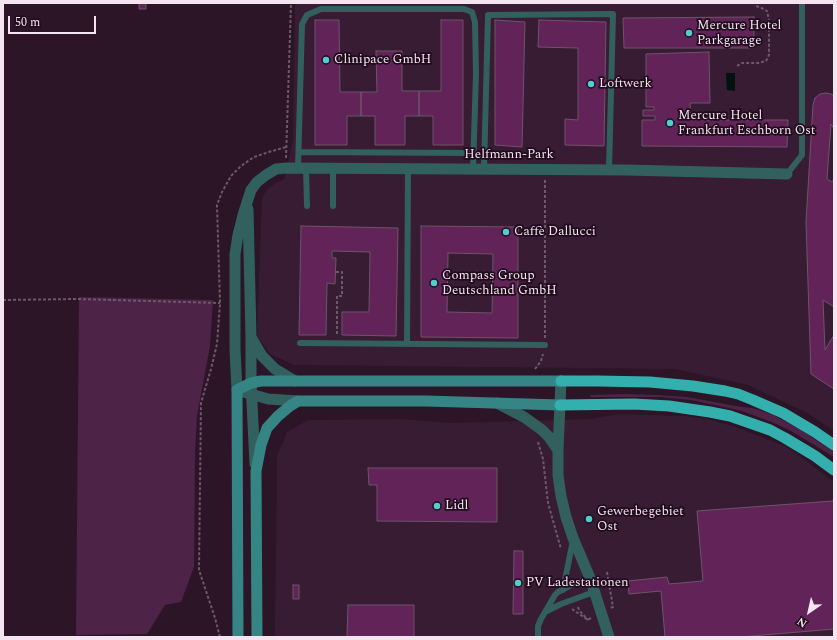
<!DOCTYPE html>
<html>
<head>
<meta charset="utf-8">
<style>
	body { margin:0 }
	#map { position:relative; width:837px; height:640px; overflow:hidden; background:#2b1527; font-family:Spectral,serif }
	canvas { display:block }
	.frame { position:absolute; inset:0; border:4px solid #f3e4f0; pointer-events:none }
	.north { position:absolute; left:789px; top:592px; width:40px; height:40px; -webkit-text-stroke:3px #210c1e; paint-order:stroke; rotate:214deg; font-size:11px; font-weight:700; line-height:16px; text-align:center; color:#f3e4f0 }
	.north::after { content:''; display:block; margin:auto; width:14px; height:18px; background:#f3e4f0; clip-path:polygon(50% 0,100% 100%,50% 72%,0 100%) }
	.scale { position:absolute; left:8px; top:16px; width:88px; height:18px; box-sizing:border-box; border:2px solid #f3e4f0; border-top:0; padding-left:5px; font-size:12px; line-height:14px; white-space:nowrap; color:#f3e4f0; -webkit-text-stroke:3px #210c1e; paint-order:stroke }
</style>
</head>
<body>
<div id="map">
<canvas width="837" height="640"></canvas>
<div class="frame"></div>
<div class="north">N</div>
<div class="scale">50 m</div>
</div>
<script>
const ctx = document.querySelector('canvas').getContext('2d');
ctx.lineJoin = 'round';
function fill(path, color) { ctx.fillStyle = color; ctx.fill(path, 'evenodd'); }
const toPath = rows => new Path2D(rows.map(r => 'M' + r).join(''));
function trace(path, color, width, dash) { ctx.strokeStyle = color; ctx.lineWidth = width; ctx.lineCap = dash ? 'butt' : 'round'; ctx.setLineDash(dash || []); ctx.stroke(path); }
function write(font, color, halo, rows, align = 'center') {
  ctx.font = font + ' Spectral,serif'; ctx.lineWidth = 3.5; ctx.setLineDash([]); ctx.textBaseline = 'middle'; ctx.strokeStyle = halo; ctx.fillStyle = color; for (const [text, x, y, turn = 0] of rows) {
    ctx.save(); ctx.translate(x, y); ctx.rotate((+turn || 0) * Math.PI / 180); ctx.textAlign = isNaN(turn) ? turn : align; if (halo) ctx.strokeText(text, 0, 0); ctx.fillText(text, 0, 0); ctx.restore();
  }
}
const built = toPath([
	[295,3,834,3,834,431,809,414,748,385,675,369,294,365,270,354,257,336,262,198,269,187,284,179,293,140],
	[619,414,685,416,707,419,736,427,789,448,834,482,834,637,275,637,277,456,287,432,308,420,402,419,450,423,591,419]
]);
const green = toPath([
	[79,297,213,300,210,346,197,416,195,453,194,567,181,602,165,605,147,634,76,635],
	[625,394,656,395,687,397,736,406,752,408,759,410,773,415,801,430,834,452,834,457,791,431,774,423,742,411,719,406,691,400,661,397,591,397,590,395]
]);
const water = toPath([
	[726,73,735,73,735,91,727,90]
]);
const building = toPath([
	[139,3,146,3,146,9,139,9,139,3],
	[754,17,754,48,624,48,623,18,754,17],
	[315,20,339,20,340,92,361,92,361,116,347,116,347,145,315,145,315,20],
	[441,20,463,20,463,145,433,145,433,116,419,116,419,91,441,91,441,20],
	[495,20,525,22,522,147,495,145,495,20],
	[539,20,606,22,604,146,565,145,565,119,578,120,578,48,538,47,539,20],
	[376,51,402,51,402,91,419,91,419,116,405,116,405,145,375,145,375,116,361,116,361,92,377,92,376,51],
	[709,52,710,103,690,103,691,120,788,120,787,147,642,146,642,120,655,120,655,116,643,116,643,110,654,110,654,107,646,107,646,54,709,52],
	[826,93,831,94,834,96,834,129,831,124,827,179,832,182,834,179,834,307,823,300,825,350,834,335,834,389,811,374,806,222,813,105,815,98,820,94,826,93],
	[301,226,398,228,396,336,342,335,342,312,369,312,370,252,332,251,332,258,336,258,335,284,327,283,326,335,299,335,301,226],
	[421,226,518,227,518,338,421,337,421,226],
	[448,253,493,254,492,313,447,312,448,253],
	[368,468,497,468,497,522,377,521,377,485,369,485,368,468],
	[833,501,834,502,834,629,740,637,665,637,661,591,629,594,628,581,667,577,669,584,703,581,697,511,833,501],
	[514,551,523,551,523,614,513,614,514,551],
	[293,585,299,585,299,599,293,599,293,585],
	[348,605,414,605,414,637,347,637,348,605]
]);
const path = toPath([
	[737,66,742,63,758,63,766,61,769,55,769,20,767,11,760,7,754,6],
	[286,158,291,3],
	[336,272,342,272,342,296,337,296,337,334],
	[3,300,77,299,220,303],
	[545,338,545,180],
	[535,369,541,361,543,354],
	[538,442,543,459,548,503,561,549],
	[607,572,613,607,610,608],
	[578,607,579,610,588,620],
	[572,609,588,620,592,617],
	[3,637,24,637],
	[220,637,215,618,199,570,201,403,211,369,217,344,220,303,217,205,222,192,231,176,241,166,254,157,269,152,286,147]
]);
const service = toPath([
	[299,152,473,153],
	[298,168,302,24,307,15,321,9,464,9,472,12,475,22,476,74,473,169],
	[306,168,307,206],
	[333,168,333,206],
	[484,169,488,15,613,14,609,170],
	[787,174,802,155,802,3],
	[300,343,545,345],
	[407,344,408,168],
	[563,590,573,540],
	[547,611,561,604,594,592],
	[538,637,538,626,541,619,555,595,558,592,573,584,590,578]
]);
const minor = toPath([
	[248,209,251,337,251,383,255,464],
	[251,337,262,356,275,369,295,381],
	[561,381,558,450,558,475,561,496,566,517,573,538,590,578,609,637],
	[298,401,268,399,237,390,235,349,235,254,238,235,243,215,251,190,257,182,266,175,276,169,286,168,627,170,787,174],
	[497,403,524,417,542,430,549,437,558,450]
]);
const secondary = toPath([
	[238,637,237,390,251,383,261,381,561,381],
	[257,637,256,471,261,445,267,428,278,416,290,406,298,401,426,401,560,405]
]);
const trunk = toPath([
	[561,381,598,381,650,382,693,386,725,391,738,394,753,400,783,413,815,432,834,445],
	[560,405,634,404,669,406,710,412,730,416,770,430,785,438,815,456,834,470]
]);
const markers = [
	[689,33,4,"#52cdcc"],
	[326,60,4,"#52cdcc"],
	[591,84,4,"#52cdcc"],
	[670,123,4,"#52cdcc"],
	[506,232,4,"#52cdcc"],
	[434,283,4,"#52cdcc"],
	[437,506,4,"#52cdcc"],
	[589,519,4,"#52cdcc"],
	[518,583,4,"#52cdcc"]
];
const poiNames = [
	["Mercure Hotel",697,26],
	["Parkgarage",697,41],
	["Clinipace GmbH",334,60],
	["Loftwerk",599,84],
	["Mercure Hotel",678,116],
	["Frankfurt Eschborn Ost",678,131],
	["Caffè Dallucci",514,232],
	["Compass Group",442,276],
	["Deutschland GmbH",442,291],
	["Lidl",445,506],
	["Gewerbegebiet",597,512],
	["Ost",597,527],
	["PV Ladestationen",526,583]
];
const streetNames = [
	["Helfmann-Park",509,155]
];
fill(built, '#371c33');
fill(green, '#4e2348');
fill(water, '#031211');
fill(building, '#612358');
trace(building, '#6f5469', 1);
trace(path, '#6d5969', 2, [3, 2]);
trace(service, '#32605f', 6);
trace(minor, '#32605f', 11);
trace(secondary, '#368585', 11);
trace(trunk, '#33b0ae', 11);
for (const [x, y, r, color] of markers) { const dot = new Path2D(); dot.arc(x, y, r, 0, 2 * Math.PI); ctx.fillStyle = color; ctx.fill(dot); trace(dot, '#210c1e', 1.5); }
write('13px', '#f3e4f0', '#210c1e', poiNames, 'left');
write('13px', '#f3e4f0', '#210c1e', streetNames);
</script>
</body>
</html>
